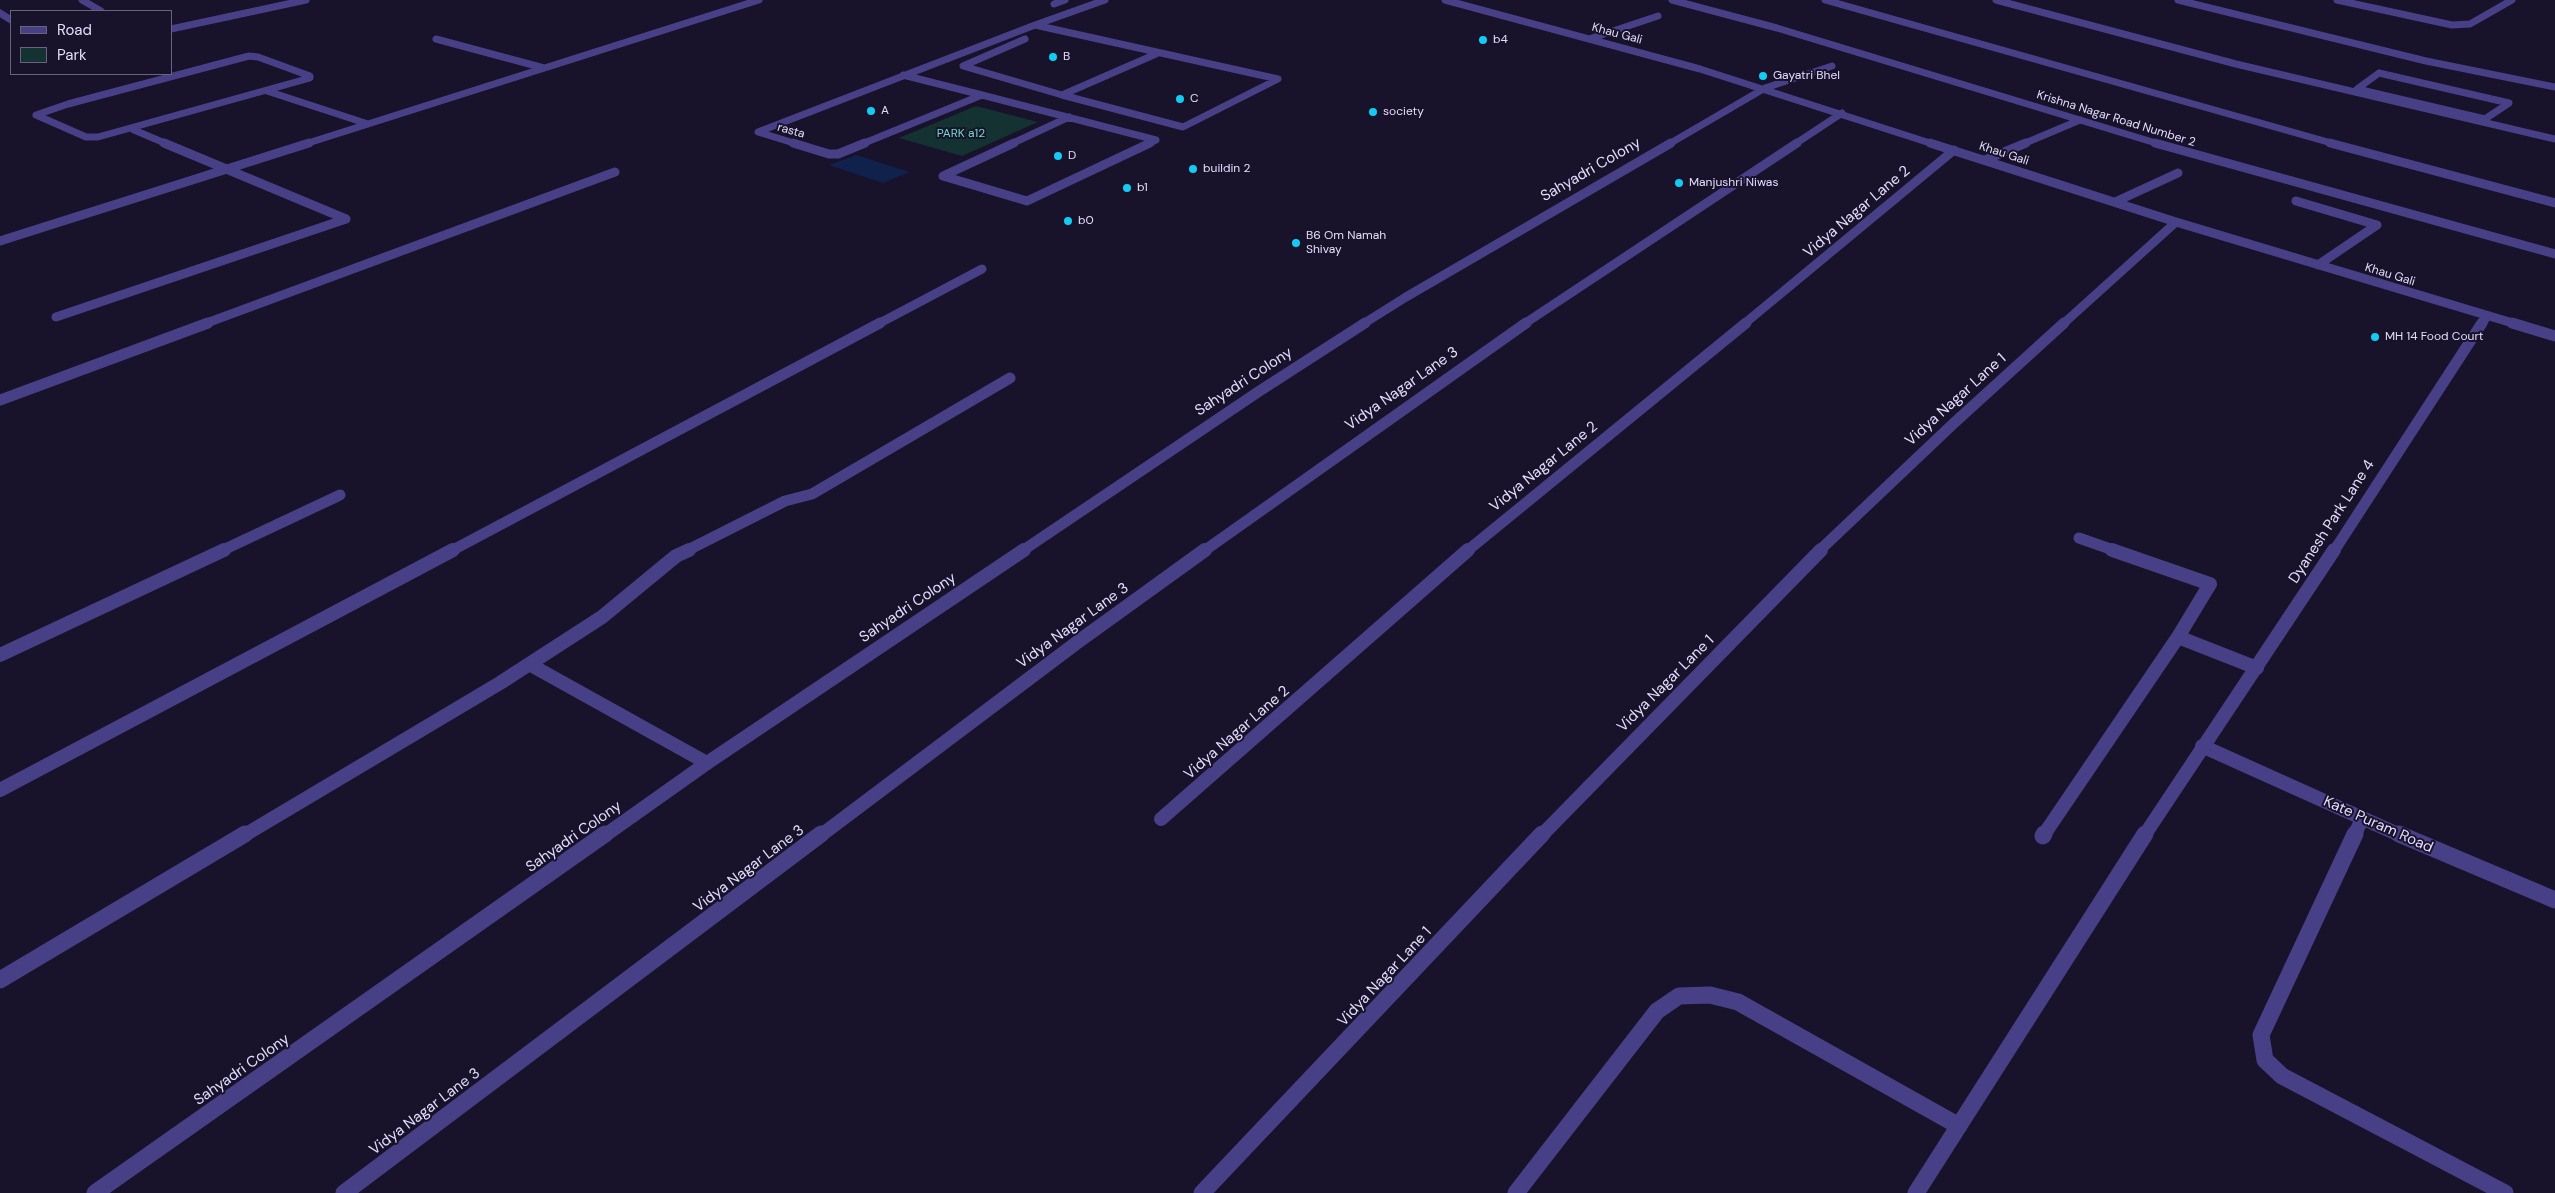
<!DOCTYPE html>
<html>
<head>
<meta charset="utf-8">
<style>
	body { margin:0 }
	#map { position:relative; width:2555px; height:1193px; overflow:hidden; background:#18122a; font-family:"DM Sans",sans-serif }
	canvas { display:block }
	.legend { position:absolute; left:10px; top:10px; width:162px; height:65px; box-sizing:border-box; background:#18122a; border:1px solid #69637e; margin:0; padding:6px 9px; list-style:none; font-size:15px; color:#e3dcfd }
	.legend li { display:flex; align-items:center; gap:10px; height:25px }
	.legend b { width:25px; border:1px solid #69637e }
</style>
</head>
<body>
<div id="map">
<canvas width="2555" height="1193"></canvas>
<ul class="legend">
<li><b style="height:6px;background:#484086"></b>Road</li>
<li><b style="height:14px;background:#153233"></b>Park</li>
</ul>
</div>
<script>
const ctx = document.querySelector('canvas').getContext('2d');
ctx.lineJoin = 'round';
function fill(path, color) { ctx.fillStyle = color; ctx.fill(path, 'evenodd'); }
const toPath = rows => new Path2D(rows.map(r => 'M' + r).join(''));
function trace(path, color, width, dash) { ctx.strokeStyle = color; ctx.lineWidth = width; ctx.lineCap = dash ? 'butt' : 'round'; ctx.setLineDash(dash || []); ctx.stroke(path); }
function write(font, color, halo, rows, align = 'center') {
  ctx.font = font + ' "DM Sans",sans-serif'; ctx.lineWidth = 4; ctx.setLineDash([]); ctx.textBaseline = 'middle'; ctx.strokeStyle = halo; ctx.fillStyle = color; for (const [text, x, y, turn = 0] of rows) {
    ctx.save(); ctx.translate(x, y); ctx.rotate((+turn || 0) * Math.PI / 180); ctx.textAlign = isNaN(turn) ? turn : align; if (halo) ctx.strokeText(text, 0, 0); ctx.fillText(text, 0, 0); ctx.restore();
  }
}
const green = toPath([
	[976,106,1038,122,962,156,899,138]
]);
const water = toPath([
	[856,155,910,172,883,183,829,165]
]);
const minorFar4 = toPath([
	[82,0,101,11],
	[1105,0,1035,25,1278,79,1183,127,1062,95,1156,54],
	[1445,0,1700,69,1933,144],
	[1672,0,1777,28,2159,144],
	[1825,0,2335,144],
	[1996,0,2236,64,2555,139],
	[2178,0,2426,61,2555,87],
	[2337,0,2452,25,2470,24,2512,0],
	[1054,4,1065,0],
	[0,13,11,20],
	[171,29,306,0],
	[436,39,544,68],
	[1025,39,963,66,1062,95],
	[1589,39,1658,16],
	[249,56,258,57,310,76,310,78,98,137,86,137,36,115,68,104,249,56],
	[2379,73,2509,103,2485,119,2357,89,2379,73],
	[903,75,982,95],
	[267,91,368,124],
	[134,130,167,144],
	[305,144,759,0],
	[797,144,758,132,1035,25],
	[862,144,982,95,1156,140,1147,144],
	[1011,144,1069,117],
	[1669,144,1765,88,1832,66],
	[1795,144,1842,113],
	[2023,144,2080,120]
]);
const minorFar3 = toPath([
	[164,143,346,219],
	[793,143,829,154,838,154,865,143],
	[1014,143,943,176,1027,201,1150,143],
	[1930,143,2176,222,2516,324],
	[2155,143,2555,254],
	[2330,143,2555,203],
	[1985,160,2026,143],
	[2296,201,2377,225,2318,265],
	[2115,202,2178,173],
	[0,241,309,143],
	[56,317,346,219],
	[204,324,615,172],
	[878,324,982,269],
	[1363,324,1406,297,1671,143],
	[1524,324,1797,143],
	[1744,324,1954,150],
	[2063,324,2176,222],
	[2482,324,2487,316]
]);
const minorFar2 = toPath([
	[2512,323,2555,336],
	[0,400,208,323],
	[2079,538,2116,551],
	[221,551,340,495],
	[451,551,880,323],
	[686,551,785,501,812,494,1010,378],
	[1022,551,1258,392,1365,323],
	[1204,551,1526,323],
	[1467,551,1746,323],
	[1819,551,1953,424,2064,323],
	[2334,551,2482,323]
]);
const minorFar1 = toPath([
	[2112,550,2210,584,2178,637],
	[0,655,224,550],
	[529,664,707,763],
	[2202,746,2402,836],
	[0,790,453,550],
	[1161,819,1468,550],
	[243,836,500,683,602,617,676,556,689,550],
	[604,836,707,763,1024,550],
	[820,836,1079,641,1205,550],
	[1541,836,1821,550],
	[2043,836,2178,637,2257,668],
	[2144,836,2334,550],
	[2354,836,2362,819]
]);
const minor = toPath([
	[2355,834,2261,1035,2265,1060,2282,1076,2505,1193],
	[2399,834,2555,900],
	[2043,836,2044,834],
	[0,980,245,834],
	[95,1193,605,834],
	[344,1193,821,834],
	[1202,1193,1542,834],
	[1516,1193,1657,1011,1679,996,1710,995,1738,1002,1959,1126],
	[1916,1193,2145,834]
]);
const markers = [
	[1483,40,5,"#13ccf3"],
	[1053,57,5,"#13ccf3"],
	[1763,76,5,"#13ccf3"],
	[1180,99,5,"#13ccf3"],
	[871,111,5,"#13ccf3"],
	[1373,112,5,"#13ccf3"],
	[1058,156,5,"#13ccf3"],
	[1193,169,5,"#13ccf3"],
	[1679,183,5,"#13ccf3"],
	[1127,188,5,"#13ccf3"],
	[1068,221,5,"#13ccf3"],
	[1296,243,5,"#13ccf3"],
	[2375,337,5,"#13ccf3"]
];
const farStreetnames = [
	["Khau Gali",1617,34,15],
	["Krishna Nagar Road Number 2",2116,119,17],
	["rasta",791,131,16],
	["Khau Gali",2004,154,18],
	["Khau Gali",2390,275,17]
];
const farPoinames = [
	["b4",1493,40],
	["B",1063,57],
	["Gayatri Bhel",1773,76],
	["C",1190,99],
	["A",881,111],
	["society",1383,112],
	["D",1068,156],
	["buildin 2",1203,169],
	["Manjushri Niwas",1689,183],
	["b1",1137,188],
	["b0",1078,221],
	["B6 Om Namah",1306,236],
	["Shivay",1306,250],
	["MH 14 Food Court",2385,337]
];
const farParknames = [
	["PARK a12",961,134]
];
const streetNames = [
	["Sahyadri Colony",1591,170,-30],
	["Vidya Nagar Lane 2",1857,212,-40],
	["Sahyadri Colony",1244,382,-33],
	["Vidya Nagar Lane 3",1402,389,-35],
	["Vidya Nagar Lane 1",1956,400,-42],
	["Vidya Nagar Lane 2",1544,467,-39],
	["Dyanesh Park Lane 4",2332,522,-57],
	["Sahyadri Colony",908,608,-34],
	["Vidya Nagar Lane 3",1073,626,-36],
	["Vidya Nagar Lane 1",1666,684,-45],
	["Vidya Nagar Lane 2",1237,733,-41],
	["Kate Puram Road",2378,825,24],
	["Sahyadri Colony",574,837,-35],
	["Vidya Nagar Lane 3",749,869,-37],
	["Vidya Nagar Lane 1",1385,977,-47],
	["Sahyadri Colony",242,1070,-35],
	["Vidya Nagar Lane 3",425,1112,-37]
];
fill(green, '#153233');
fill(water, '#10214b');
trace(minorFar4, '#484086', 7);
trace(minorFar3, '#484086', 9);
trace(minorFar2, '#484086', 11);
trace(minorFar1, '#484086', 14);
trace(minor, '#484086', 17);
for (const [x, y, r, color] of markers) { const dot = new Path2D(); dot.arc(x, y, r, 0, 2 * Math.PI); ctx.fillStyle = color; ctx.fill(dot); trace(dot, '#18122a', 2); }
write('12px', '#e3dcfd', '#18122a', farStreetnames);
write('12px', '#e3dcfd', '#18122a', farPoinames, 'left');
write('12px', '#6bdbc7', '#18122a', farParknames);
write('15px', '#e3dcfd', '#18122a', streetNames);
</script>
</body>
</html>
